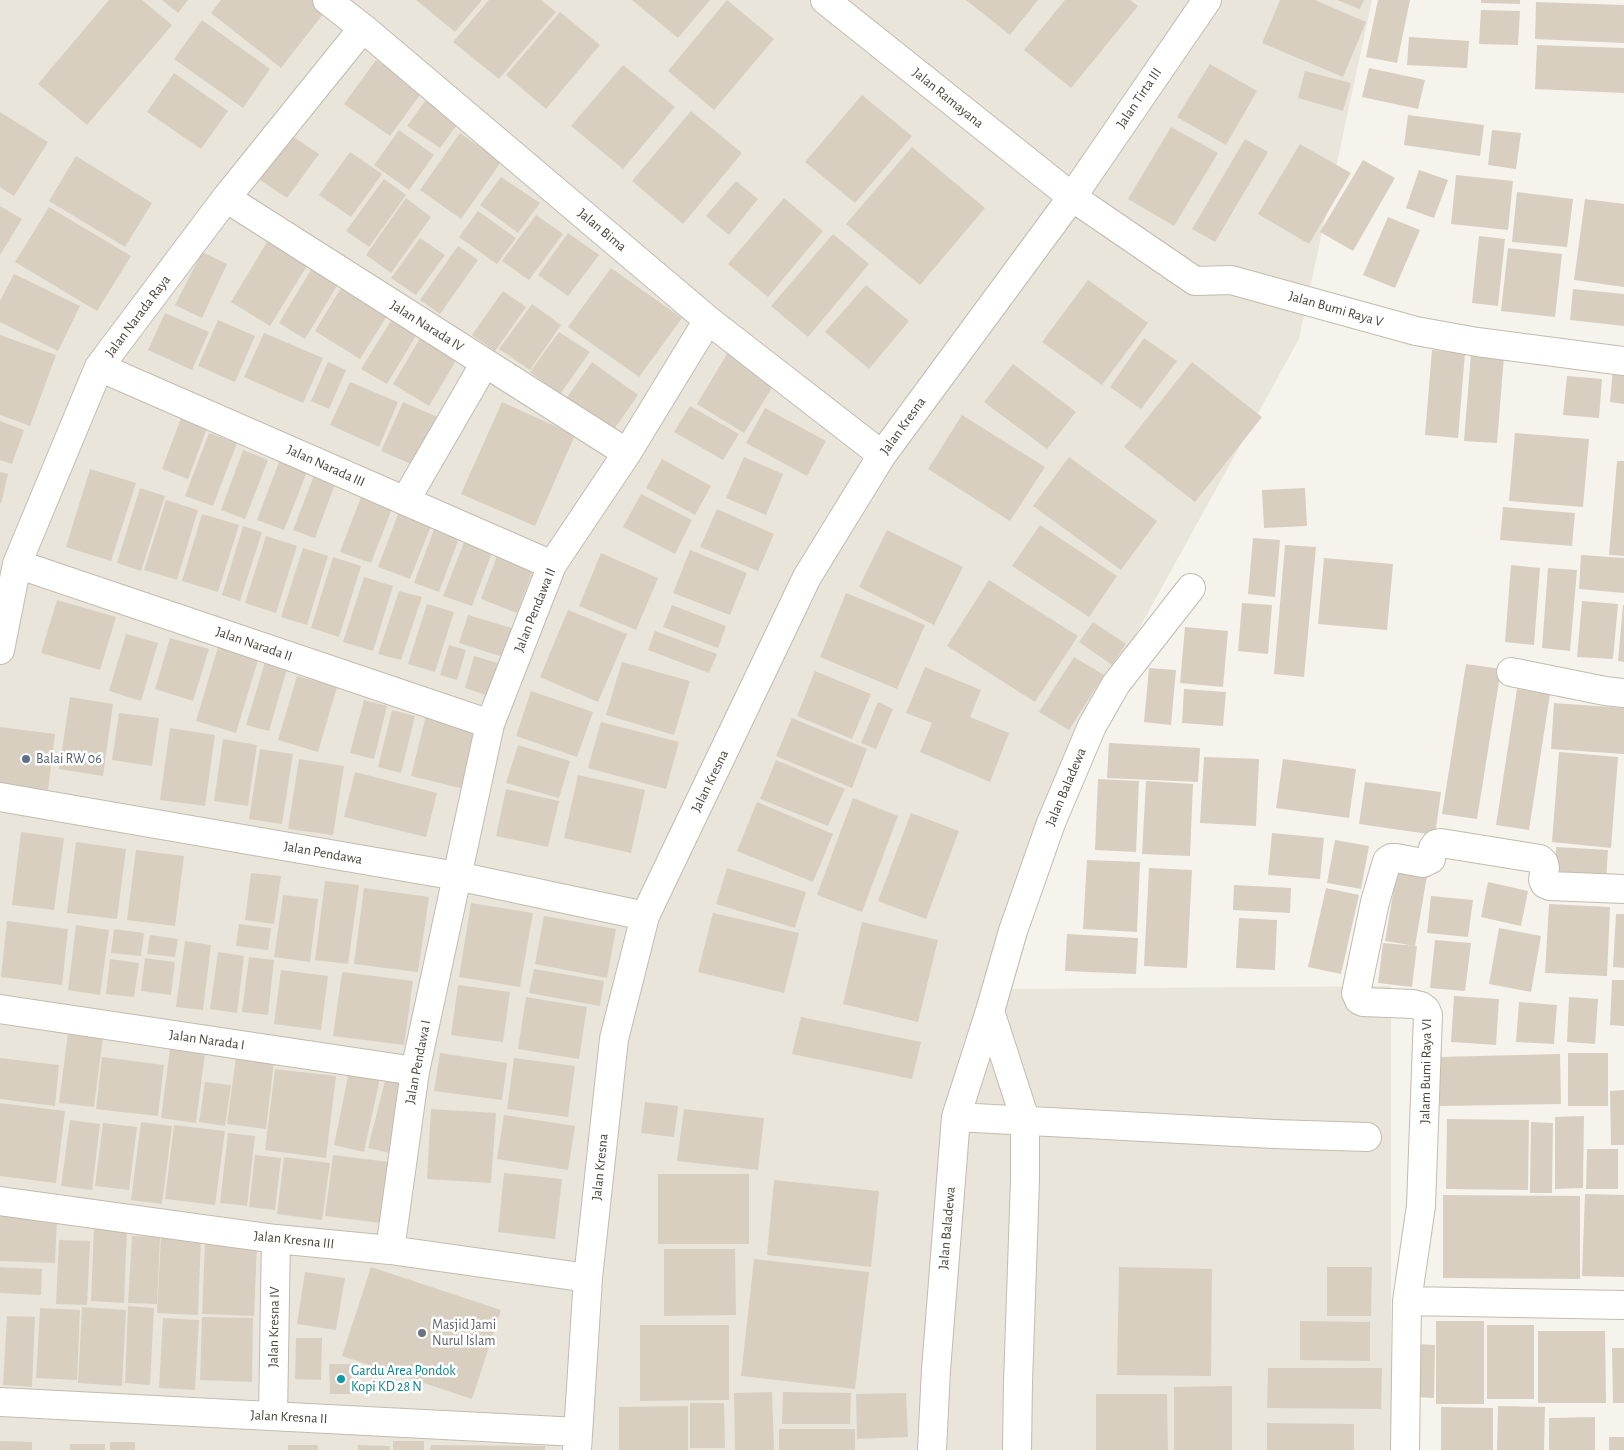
<!DOCTYPE html>
<html>
<head>
<meta charset="utf-8">
<style>
	body { margin:0 }
	canvas { display:block; background:#f6f3ec }
</style>
</head>
<body>
<canvas width="1624" height="1450"></canvas>
<script>
const ctx = document.querySelector('canvas').getContext('2d');
ctx.lineJoin = 'round';
function fill(path, color) { ctx.fillStyle = color; ctx.fill(path, 'evenodd'); }
const toPath = rows => new Path2D(rows.map(r => 'M' + r).join(''));
function trace(path, color, width, dash) { ctx.strokeStyle = color; ctx.lineWidth = width; ctx.lineCap = dash ? 'butt' : 'round'; ctx.setLineDash(dash || []); ctx.stroke(path); }
function write(font, color, halo, rows, align = 'center') {
  ctx.font = font + ' "Alegreya Sans",sans-serif'; ctx.lineWidth = 5; ctx.setLineDash([]); ctx.textBaseline = 'middle'; ctx.strokeStyle = halo; ctx.fillStyle = color; for (const [text, x, y, turn = 0] of rows) {
    ctx.save(); ctx.translate(x, y); ctx.rotate((+turn || 0) * Math.PI / 180); ctx.textAlign = isNaN(turn) ? turn : align; if (halo) ctx.strokeText(text, 0, 0); ctx.fillText(text, 0, 0); ctx.restore();
  }
}
const residential = toPath([
	[0,0,1372,0,1299,339,1077,741,1011,989,1391,986,1391,1450,0,1450]
]);
const building = toPath([
	[109,0,142,0,172,25,87,125,38,84],
	[162,0,188,0,178,13],
	[221,0,315,0,327,9,281,68,211,13],
	[416,0,482,0,455,32],
	[489,0,541,0,556,12,499,79,453,42],
	[632,0,710,0,678,38],
	[727,0,774,39,714,110,668,71],
	[966,0,1038,0,1010,35],
	[1065,0,1130,0,1138,6,1071,88,1024,50],
	[1280,0,1315,0,1366,22,1343,77,1262,43],
	[1337,0,1364,0,1360,9],
	[1378,0,1410,0,1397,63,1366,57],
	[1481,0,1520,0,1520,4,1481,3],
	[1536,2,1624,5,1624,43,1535,39],
	[1481,10,1520,11,1518,45,1479,44],
	[560,12,600,45,546,109,506,75],
	[202,20,270,69,243,108,174,59],
	[1409,37,1469,41,1467,68,1407,65],
	[1537,45,1624,48,1624,93,1535,89],
	[376,60,422,92,390,136,344,104],
	[1210,64,1257,91,1226,145,1177,117],
	[623,65,675,107,623,169,571,126],
	[1369,68,1425,80,1418,109,1362,97],
	[1305,71,1351,83,1343,111,1298,98],
	[174,73,228,111,201,149,147,112],
	[862,95,912,136,855,203,805,162],
	[426,100,459,122,440,148,407,126],
	[691,111,742,153,683,224,632,181],
	[0,112,48,142,14,196,0,187],
	[1408,115,1484,125,1480,156,1404,145],
	[1171,127,1218,153,1174,226,1128,199],
	[399,130,434,155,409,190,374,165],
	[1492,130,1521,133,1516,169,1488,165],
	[460,133,501,162,461,219,420,190],
	[292,136,319,154,287,198,260,180],
	[1245,139,1268,152,1215,242,1192,229],
	[1300,144,1351,173,1309,244,1258,214],
	[912,147,985,208,920,285,846,224],
	[350,152,382,174,351,217,319,195],
	[76,156,152,203,125,247,49,201],
	[1363,160,1395,178,1353,251,1320,232],
	[1419,170,1448,180,1434,218,1406,208],
	[1456,175,1513,181,1508,230,1451,224],
	[501,177,540,203,518,233,480,205],
	[384,179,406,195,369,247,346,231],
	[736,181,758,199,729,235,706,216],
	[1517,192,1573,199,1567,247,1512,242],
	[406,198,431,217,391,273,366,255],
	[784,198,823,231,768,297,728,264],
	[1585,199,1624,204,1624,287,1574,280],
	[0,206,22,219,0,255],
	[49,207,131,256,97,311,15,262],
	[478,211,516,238,497,264,459,237],
	[536,215,563,234,529,280,502,261],
	[1388,217,1420,230,1395,288,1363,275],
	[273,232,313,256,270,326,231,302],
	[568,233,599,255,568,296,538,275],
	[833,234,869,264,808,337,771,306],
	[1479,236,1505,239,1498,306,1472,303],
	[420,238,445,255,416,295,391,278],
	[458,246,478,260,440,314,420,300],
	[1508,248,1562,254,1555,317,1501,311],
	[202,252,227,264,202,318,175,305],
	[315,263,341,279,305,339,279,323],
	[611,268,682,318,639,377,568,327],
	[14,274,80,306,58,351,0,322,0,301],
	[1088,280,1148,323,1102,385,1042,342],
	[344,283,390,311,360,359,315,331],
	[866,285,909,321,869,369,825,332],
	[1573,289,1624,294,1624,326,1570,320],
	[503,291,526,307,495,351,472,335],
	[532,304,561,325,530,370,499,349],
	[165,313,209,332,192,370,148,350],
	[395,314,420,329,387,384,361,369],
	[218,320,255,336,235,382,198,366],
	[559,332,590,352,560,394,530,372],
	[264,333,323,358,303,403,244,377],
	[0,335,56,355,30,426,0,415],
	[422,335,458,357,429,406,393,384],
	[1144,338,1177,361,1141,409,1110,387],
	[730,349,778,378,744,433,697,404],
	[1432,350,1465,353,1458,438,1425,435],
	[1471,354,1504,356,1497,443,1464,441],
	[328,362,346,370,329,409,311,401],
	[592,362,638,395,612,432,565,400],
	[1192,362,1262,417,1195,502,1124,447],
	[1013,364,1076,412,1047,449,984,402],
	[1613,368,1624,369,1624,404,1610,402],
	[1567,376,1602,379,1599,418,1563,415],
	[350,382,398,402,379,447,330,425],
	[403,402,440,418,418,467,381,451],
	[502,402,575,435,535,526,461,494],
	[690,406,739,434,723,460,674,432],
	[765,408,826,441,807,476,746,443],
	[962,415,1045,467,1010,521,928,469],
	[181,418,207,428,188,479,162,469],
	[0,421,24,430,12,464,0,460],
	[209,433,237,443,213,506,185,496],
	[1515,433,1589,439,1583,507,1509,501],
	[243,450,268,460,245,519,221,510],
	[282,454,310,464,284,530,257,520],
	[744,457,783,474,766,515,726,498],
	[1069,457,1157,521,1121,570,1033,506],
	[662,459,711,486,695,515,646,488],
	[1617,461,1624,461,1624,556,1609,555],
	[317,468,338,476,315,538,293,530],
	[90,469,136,483,111,561,66,547],
	[0,472,8,474,1,504,0,503],
	[140,488,165,496,141,571,117,563],
	[1305,488,1307,526,1264,528,1262,490],
	[364,489,395,501,371,563,340,552],
	[641,494,692,520,675,554,623,527],
	[166,500,198,510,177,580,144,570],
	[1503,507,1575,513,1572,546,1500,540],
	[400,509,433,521,410,579,378,567],
	[717,509,774,534,758,571,700,547],
	[202,514,239,525,218,592,182,581],
	[436,524,461,533,439,592,414,583],
	[1040,525,1117,576,1089,617,1012,566],
	[243,526,262,532,240,601,222,595],
	[887,530,963,567,934,625,859,587],
	[266,536,297,546,276,613,245,603],
	[1253,538,1280,540,1275,597,1248,594],
	[465,540,493,550,472,606,443,596],
	[1285,545,1316,547,1304,677,1274,674],
	[303,548,328,556,307,625,281,617],
	[690,550,747,573,730,615,673,593],
	[498,553,534,567,517,613,481,599],
	[601,553,658,578,636,630,579,606],
	[1581,555,1624,558,1624,593,1579,589],
	[333,557,361,566,339,637,311,628],
	[1324,558,1393,564,1387,630,1318,624],
	[1511,565,1540,568,1534,645,1505,642],
	[1548,568,1577,570,1570,651,1542,648],
	[364,577,393,586,373,651,343,642],
	[989,580,1078,636,1035,702,947,646],
	[399,591,422,597,401,660,378,654],
	[846,593,925,625,897,689,820,657],
	[57,600,116,617,100,670,41,653],
	[1582,601,1618,604,1613,659,1577,657],
	[1242,603,1272,605,1268,654,1238,651],
	[427,604,454,612,435,672,408,664],
	[672,605,726,626,718,648,663,627],
	[1623,605,1624,605,1624,662,1618,661],
	[568,610,627,634,598,702,540,677],
	[468,615,515,629,506,658,459,643],
	[1093,622,1126,644,1112,665,1079,642],
	[1185,627,1228,631,1223,687,1180,683],
	[655,631,717,654,709,673,648,650],
	[126,634,158,643,141,701,109,691],
	[170,638,209,649,193,701,155,689],
	[449,645,466,650,457,680,440,675],
	[218,647,258,660,236,733,196,721],
	[474,656,508,666,498,699,465,688],
	[1074,657,1104,675,1069,730,1039,712],
	[265,662,287,669,269,731,246,725],
	[622,662,690,681,674,735,606,715],
	[1466,664,1501,669,1477,819,1442,814],
	[925,667,981,690,970,717,1009,733,990,782,920,752,932,723,906,713],
	[1149,668,1176,670,1171,725,1144,722],
	[815,671,871,694,852,739,797,716],
	[297,676,337,687,318,752,278,740],
	[1184,689,1226,692,1223,726,1182,723],
	[1517,689,1550,694,1529,830,1496,825],
	[531,691,593,712,577,757,516,736],
	[70,697,113,704,103,776,59,769],
	[364,700,387,706,374,759,350,753],
	[878,702,893,709,876,749,861,743],
	[1554,703,1624,708,1624,754,1551,749],
	[392,710,415,716,401,773,378,767],
	[119,713,159,718,152,766,112,760],
	[426,715,483,730,468,790,411,776],
	[792,718,867,749,852,788,776,756],
	[601,722,679,742,666,789,588,768],
	[0,727,55,734,48,790,0,784],
	[170,728,215,735,205,806,160,800],
	[223,739,257,745,248,806,214,801],
	[1109,743,1200,748,1198,782,1107,778],
	[518,745,570,761,559,798,506,783],
	[260,749,293,754,282,824,249,819],
	[1559,752,1618,757,1611,848,1552,842],
	[1204,757,1259,759,1256,826,1200,823],
	[299,759,344,766,333,835,288,829],
	[1283,759,1356,769,1349,818,1276,808],
	[776,760,845,789,828,826,760,799],
	[355,772,437,793,426,837,344,817],
	[578,775,645,790,631,853,564,838],
	[1098,779,1139,781,1136,852,1095,850],
	[1146,781,1193,784,1190,856,1142,854],
	[1365,782,1441,792,1435,835,1359,824],
	[506,789,559,801,548,847,496,836],
	[853,798,898,816,862,912,817,895],
	[757,802,833,834,813,882,737,851],
	[911,813,959,831,926,919,878,901],
	[21,832,64,838,54,910,12,905],
	[1272,833,1324,838,1320,879,1268,875],
	[1335,840,1369,846,1361,889,1327,883],
	[76,842,126,849,117,919,67,913],
	[1556,847,1608,850,1606,882,1555,879],
	[136,850,184,856,175,926,127,920],
	[1087,860,1140,862,1137,932,1083,929],
	[1398,864,1428,870,1415,946,1385,941],
	[727,868,806,892,795,928,716,904],
	[1149,868,1192,870,1187,968,1144,966],
	[251,873,281,876,274,924,245,920],
	[325,881,359,885,348,964,315,960],
	[1488,882,1528,891,1521,926,1481,917],
	[1234,885,1291,888,1290,913,1233,910],
	[364,888,429,897,418,972,354,964],
	[1326,888,1359,895,1341,974,1308,967],
	[283,895,318,899,310,962,274,957],
	[1431,896,1473,900,1468,937,1427,933],
	[471,903,533,913,520,987,459,977],
	[1549,904,1610,907,1607,976,1545,973],
	[713,913,799,933,784,993,698,972],
	[1616,914,1624,914,1624,968,1613,967],
	[544,916,616,929,607,978,535,964],
	[1239,918,1277,920,1275,970,1236,968],
	[7,921,68,929,62,985,1,977],
	[862,922,938,940,918,1022,843,1004],
	[239,924,271,928,268,950,236,946],
	[76,925,109,930,100,995,68,990],
	[1499,928,1541,936,1531,992,1489,984],
	[114,929,144,933,141,956,111,953],
	[1067,934,1138,938,1136,974,1065,971],
	[150,935,178,939,175,957,147,954],
	[1435,940,1471,943,1465,991,1430,988],
	[185,941,211,945,203,1010,176,1007],
	[1383,943,1417,946,1412,987,1378,983],
	[218,952,244,956,237,1013,210,1009],
	[249,957,274,960,268,1015,242,1012],
	[145,958,175,962,171,995,141,991],
	[110,959,139,963,134,997,106,994],
	[534,969,604,981,600,1006,529,993],
	[281,970,328,976,321,1030,274,1024],
	[342,972,413,981,404,1045,333,1036],
	[1612,980,1624,980,1624,1026,1610,1025],
	[458,985,510,992,503,1042,451,1035],
	[1454,996,1499,999,1496,1045,1451,1042],
	[526,997,587,1007,579,1059,518,1049],
	[1569,997,1598,999,1595,1044,1567,1042],
	[1519,1002,1557,1005,1554,1044,1516,1042],
	[801,1017,921,1042,912,1079,792,1054],
	[68,1033,103,1037,94,1107,59,1103],
	[170,1049,205,1053,196,1123,161,1118],
	[440,1053,507,1063,502,1100,434,1091],
	[1568,1053,1608,1053,1608,1106,1568,1106],
	[1560,1054,1561,1104,1440,1106,1439,1057],
	[102,1057,164,1065,158,1116,96,1109],
	[236,1057,274,1061,266,1129,227,1124],
	[0,1058,59,1065,55,1106,0,1099],
	[514,1058,575,1066,568,1117,507,1109],
	[351,1062,382,1069,364,1152,334,1145],
	[275,1069,336,1076,326,1158,265,1150],
	[388,1069,414,1076,394,1154,368,1148],
	[205,1082,231,1085,225,1126,199,1122],
	[1624,1090,1624,1145,1611,1145,1610,1091],
	[645,1102,678,1106,674,1137,641,1133],
	[0,1103,65,1111,56,1183,0,1176],
	[431,1109,496,1113,491,1183,427,1179],
	[684,1109,764,1118,758,1170,677,1161],
	[504,1115,575,1126,568,1170,497,1159],
	[1584,1116,1583,1188,1555,1189,1555,1117],
	[1447,1119,1529,1120,1528,1190,1446,1189],
	[70,1120,100,1124,92,1190,61,1186],
	[141,1122,172,1126,162,1204,131,1200],
	[1531,1122,1553,1123,1552,1193,1530,1193],
	[103,1123,137,1127,129,1190,95,1186],
	[174,1125,225,1131,215,1205,165,1199],
	[228,1133,255,1136,247,1206,220,1203],
	[1587,1149,1618,1149,1618,1189,1586,1189],
	[255,1155,281,1158,275,1210,249,1207],
	[333,1155,389,1162,381,1223,325,1216],
	[284,1157,330,1163,322,1220,277,1214],
	[504,1173,562,1179,555,1239,498,1232],
	[658,1174,749,1174,749,1244,658,1244],
	[774,1180,879,1191,871,1267,767,1255],
	[1585,1194,1624,1195,1624,1277,1582,1276],
	[1443,1195,1580,1196,1580,1279,1443,1278],
	[0,1215,57,1217,55,1263,0,1261],
	[94,1228,127,1230,124,1303,91,1301],
	[132,1236,160,1237,157,1304,128,1303],
	[161,1236,201,1238,198,1315,157,1313],
	[59,1240,90,1241,87,1305,56,1304],
	[205,1242,257,1244,254,1316,202,1314],
	[664,1249,735,1249,736,1315,664,1316],
	[754,1259,869,1272,855,1389,741,1376],
	[0,1267,42,1269,41,1295,0,1293],
	[371,1267,501,1310,472,1399,342,1356],
	[1119,1267,1212,1269,1211,1376,1117,1375],
	[1327,1267,1372,1267,1371,1316,1327,1316],
	[305,1272,345,1278,336,1330,297,1324],
	[128,1306,154,1308,150,1385,125,1383],
	[82,1307,126,1310,122,1386,78,1383],
	[40,1308,80,1310,77,1380,36,1378],
	[7,1316,35,1317,32,1387,3,1385],
	[202,1317,253,1318,252,1382,200,1380],
	[163,1318,199,1320,195,1390,159,1388],
	[1300,1321,1370,1322,1370,1361,1300,1360],
	[1436,1321,1484,1321,1484,1404,1436,1404],
	[640,1325,729,1325,729,1400,640,1401],
	[1487,1325,1534,1325,1534,1399,1487,1399],
	[1538,1331,1605,1331,1606,1403,1538,1403],
	[296,1338,322,1338,321,1380,295,1379],
	[1415,1344,1435,1345,1434,1398,1414,1397],
	[1612,1348,1624,1348,1624,1403,1613,1403],
	[329,1364,351,1364,352,1394,330,1394],
	[1268,1368,1382,1368,1381,1409,1267,1408],
	[1232,1386,1232,1450,1174,1450,1174,1387],
	[772,1392,774,1450,735,1450,734,1393],
	[783,1392,851,1393,850,1424,782,1424],
	[906,1393,908,1437,857,1439,856,1394],
	[1096,1394,1167,1394,1168,1450,1096,1450],
	[690,1403,724,1403,725,1448,690,1448],
	[688,1406,688,1450,619,1450,619,1407],
	[1498,1406,1545,1407,1544,1450,1497,1450],
	[1441,1407,1493,1408,1493,1450,1441,1450],
	[1595,1417,1595,1450,1549,1450,1549,1418],
	[1267,1423,1354,1424,1354,1450,1267,1450],
	[779,1429,855,1429,855,1450,779,1450],
	[1609,1437,1624,1437,1624,1450,1609,1450],
	[0,1441,32,1442,32,1450,0,1450],
	[393,1441,424,1441,424,1450,393,1450],
	[110,1442,135,1442,135,1450,110,1450],
	[70,1444,105,1444,105,1450,70,1450],
	[288,1445,318,1445,318,1450,288,1450],
	[358,1445,390,1446,390,1450,358,1450],
	[431,1445,545,1446,545,1450,430,1450]
]);
const street = toPath([
	[327,0,363,28,708,320,882,455],
	[825,0,1072,197,1195,281,1231,280,1416,331,1477,342,1624,361],
	[226,198,627,453],
	[99,367,552,565],
	[405,501,485,363],
	[17,564,490,724],
	[0,650,17,564,99,367,226,198,363,28],
	[1511,672,1605,691,1624,693],
	[0,797,457,876,645,916],
	[0,1009,415,1071],
	[990,1011,1025,1119,1025,1180,1018,1382,1017,1450],
	[956,1117,1274,1134,1367,1137],
	[0,1201,276,1239,390,1250,588,1278],
	[390,1250,415,1071,490,724,552,565,627,453,708,320],
	[1407,1301,1624,1305],
	[0,1402,578,1432],
	[273,1416,276,1239],
	[577,1450,588,1278,614,1039,645,916,807,577,882,455,1072,197,1207,0],
	[932,1450,936,1370,956,1117,990,1011,1013,931,1051,823,1092,726,1116,684,1191,588],
	[1405,1450,1407,1301,1421,1206,1428,1015,1426,1010,1421,1006,1413,1004,1363,1002,1359,1000,1356,993,1375,902,1387,861,1391,858,1396,858,1423,863,1431,859,1433,848,1436,844,1441,843,1540,859,1544,863,1545,868,1543,880,1545,884,1550,886,1624,889]
]);
const markers = [
	[26,759,5,"#5c6f8a"],
	[422,1333,5,"#6b7280"],
	[341,1379,5,"#0f9aa8"]
];
const streetNames = [
	["Jalan Ramayana",948,98,39],
	["Jalan Tirta III",1139,98,-56],
	["Jalan Bima",602,230,40],
	["Jalan Bumi Raya V",1336,309,16],
	["Jalan Narada Raya",138,316,-53],
	["Jalan Narada IV",427,326,32],
	["Jalan Kresna",903,426,-54],
	["Jalan Narada III",326,466,24],
	["Jalan Pendawa II",535,610,-68],
	["Jalan Narada II",254,644,19],
	["Jalan Kresna",710,781,-64],
	["Jalan Baladewa",1066,787,-67],
	["Jalan Pendawa",323,853,10],
	["Jalan Narada I",207,1040,8],
	["Jalan Pendawa I",418,1062,-79],
	["Jalam Bumi Raya VI",1426,1071,-89],
	["Jalan Kresna",600,1167,-84],
	["Jalan Baladewa",947,1228,-85],
	["Jalan Kresna III",294,1240,6],
	["Jalan Kresna IV",274,1327,-89],
	["Jalan Kresna II",289,1417,3]
];
const serviceNames = [
	["Balai RW 06",36,759]
];
const worshipNames = [
	["Masjid Jami",432,1325],
	["Nurul Islam",432,1341]
];
const cultureNames = [
	["Gardu Area Pondok",351,1371],
	["Kopi KD 28 N",351,1387]
];
fill(residential, '#eae5da');
fill(building, '#d8cfc1');
trace(street, '#c2bbae', 30);
trace(street, '#fff', 28);
for (const [x, y, r, color] of markers) { const dot = new Path2D(); dot.arc(x, y, r, 0, 2 * Math.PI); ctx.fillStyle = color; ctx.fill(dot); trace(dot, '#fff', 2); }
write('14px', '#4b4439', '#fff', streetNames);
write('14px', '#4e5e75', '#fff', serviceNames, 'left');
write('14px', '#5b616d', '#fff', worshipNames, 'left');
write('14px', '#0d838f', '#fff', cultureNames, 'left');
</script>
</body>
</html>
